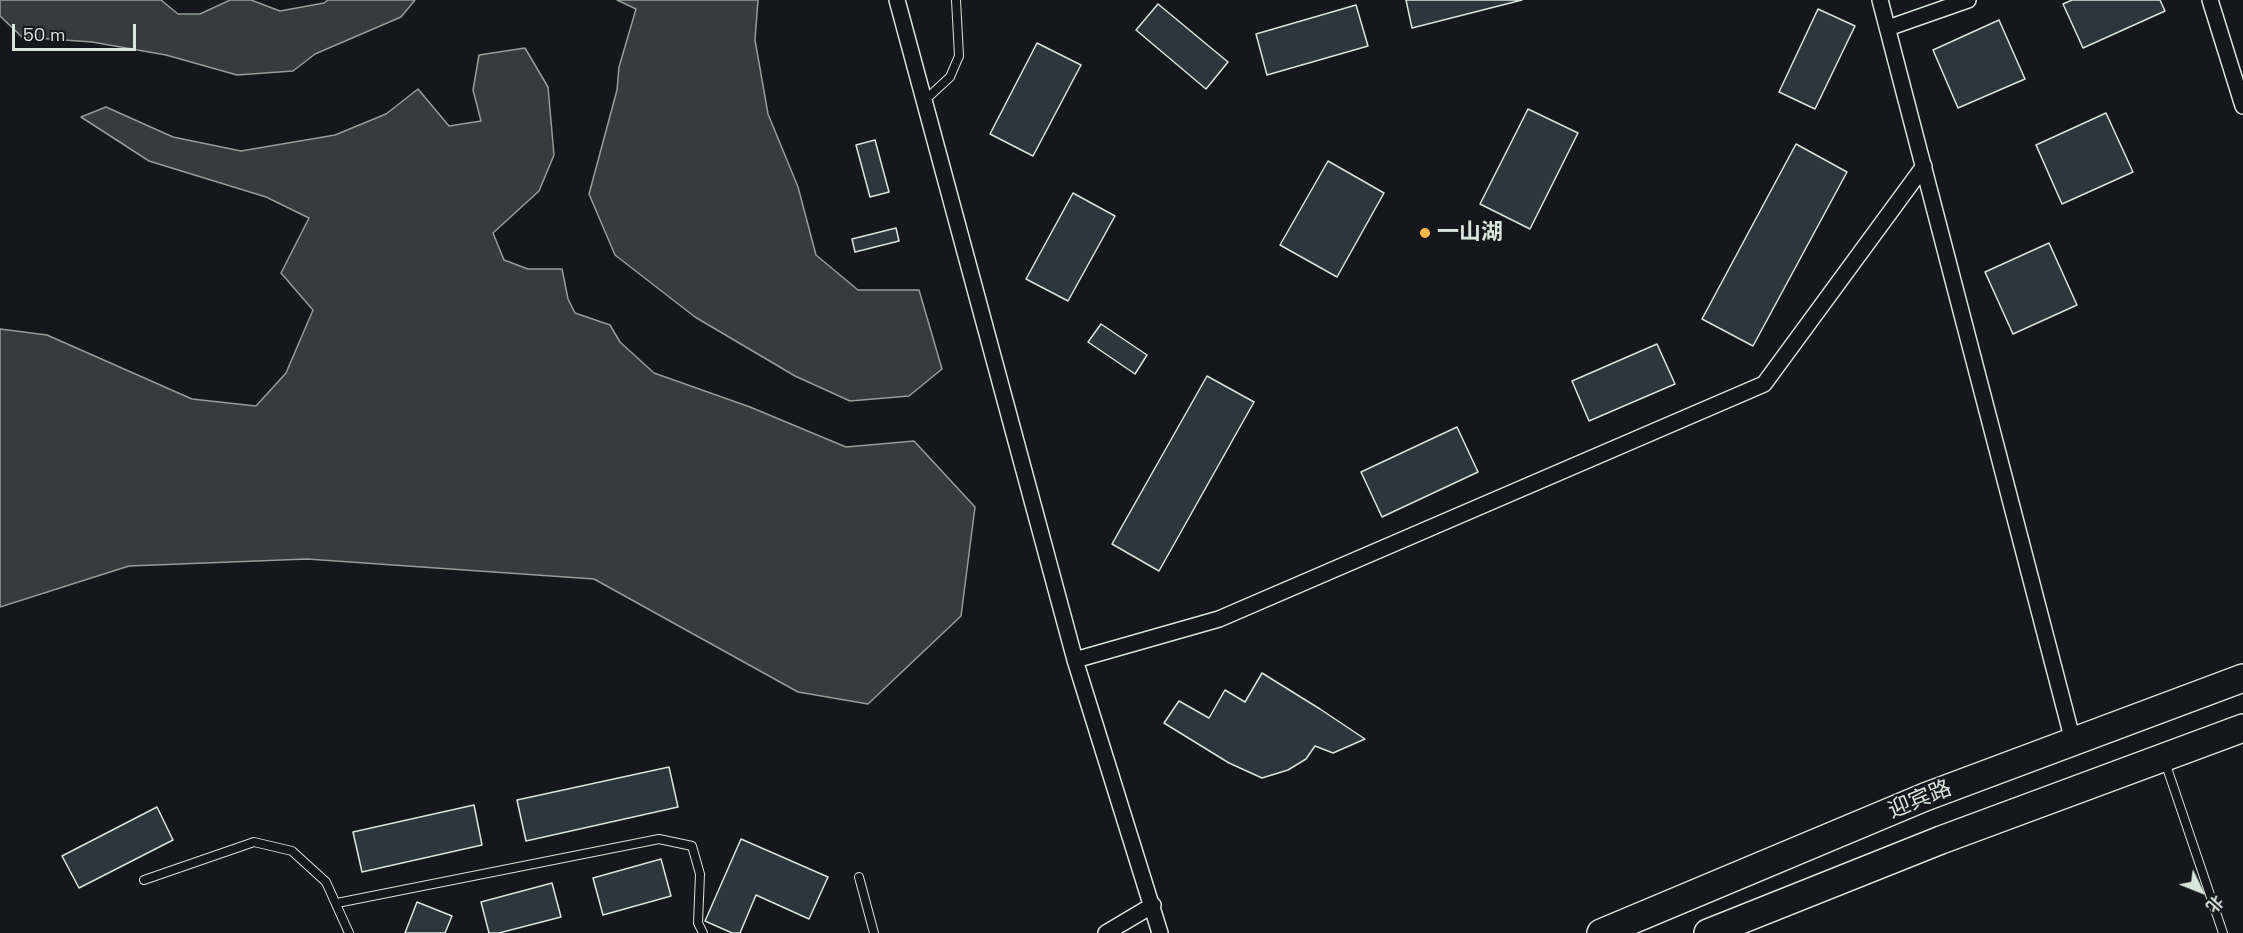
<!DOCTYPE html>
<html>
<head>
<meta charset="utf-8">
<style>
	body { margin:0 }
	#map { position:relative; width:2243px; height:933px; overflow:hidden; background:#14181c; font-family:"Space Grotesk","Noto Sans SC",sans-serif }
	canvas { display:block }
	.north { position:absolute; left:2171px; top:861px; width:60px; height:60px; -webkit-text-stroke:4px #14181c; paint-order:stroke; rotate:133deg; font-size:16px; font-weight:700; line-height:24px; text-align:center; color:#d8e6dc }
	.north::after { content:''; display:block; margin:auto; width:21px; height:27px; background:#d8e6dc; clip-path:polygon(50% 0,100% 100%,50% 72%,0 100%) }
	.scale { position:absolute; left:12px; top:24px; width:124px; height:27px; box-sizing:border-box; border:3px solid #d8e6dc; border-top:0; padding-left:8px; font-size:18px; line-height:21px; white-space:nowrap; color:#d8e6dc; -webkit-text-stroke:4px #14181c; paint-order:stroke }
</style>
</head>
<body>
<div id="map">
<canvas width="2243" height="933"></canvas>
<div class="north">北</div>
<div class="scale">50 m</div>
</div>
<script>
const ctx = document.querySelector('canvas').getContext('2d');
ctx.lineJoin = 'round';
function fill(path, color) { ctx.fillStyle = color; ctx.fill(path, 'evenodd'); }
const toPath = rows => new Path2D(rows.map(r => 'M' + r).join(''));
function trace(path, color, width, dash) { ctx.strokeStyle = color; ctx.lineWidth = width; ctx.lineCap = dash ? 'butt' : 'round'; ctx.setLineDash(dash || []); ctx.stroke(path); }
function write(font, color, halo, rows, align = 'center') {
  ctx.font = font + ' "Space Grotesk","Noto Sans SC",sans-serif'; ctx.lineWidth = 4.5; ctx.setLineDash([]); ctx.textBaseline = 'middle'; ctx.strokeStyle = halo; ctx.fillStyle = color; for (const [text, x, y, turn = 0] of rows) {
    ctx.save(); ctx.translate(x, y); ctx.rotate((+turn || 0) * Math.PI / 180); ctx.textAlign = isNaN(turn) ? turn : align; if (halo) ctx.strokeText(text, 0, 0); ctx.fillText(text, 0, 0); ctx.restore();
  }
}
const water = toPath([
	[0,0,161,0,178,14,200,14,230,0,251,0,280,11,324,3,328,0,415,0,401,17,315,54,293,71,237,75,166,55,92,42,22,37,0,16,0,0],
	[617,0,758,0,755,40,768,114,798,187,816,255,858,290,919,290,942,369,909,396,850,401,795,376,695,317,615,255,589,194,617,90,619,67,636,9,617,0],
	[525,48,548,87,554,155,539,191,493,233,504,260,528,269,562,269,568,299,575,313,610,325,620,342,654,373,750,407,846,447,914,441,975,507,961,616,868,704,798,692,594,579,307,559,129,566,0,607,0,329,47,335,192,399,256,406,286,373,313,310,281,273,309,218,266,197,149,161,81,117,106,107,173,137,241,151,335,135,386,114,418,89,449,126,481,121,473,90,479,55,525,48]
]);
const building = toPath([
	[1406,0,1522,0,1412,28,1406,0],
	[2072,0,2160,0,2165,11,2083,48,2063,4,2072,0],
	[1158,4,1228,62,1206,89,1136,30,1158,4],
	[1356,5,1368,46,1267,75,1256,34,1356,5],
	[1818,9,1855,26,1815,109,1779,92,1818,9],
	[1999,20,2025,79,1958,108,1933,50,1999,20],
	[1037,43,1081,65,1033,156,990,134,1037,43],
	[1528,109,1578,133,1530,229,1480,204,1528,109],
	[2106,113,2133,172,2062,204,2036,145,2106,113],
	[875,140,889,192,870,197,856,145,875,140],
	[1796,144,1847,172,1753,346,1702,319,1796,144],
	[1328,161,1384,193,1337,277,1280,245,1328,161],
	[1073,193,1115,216,1068,301,1026,279,1073,193],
	[896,228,899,241,855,252,852,239,896,228],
	[2049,243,2077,305,2013,334,1985,272,2049,243],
	[1101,324,1147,355,1135,374,1088,342,1101,324],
	[1657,344,1675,384,1589,421,1572,381,1657,344],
	[1207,376,1254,402,1159,571,1112,544,1207,376],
	[1457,427,1478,472,1382,517,1361,472,1457,427],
	[1262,673,1320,709,1365,739,1333,753,1315,746,1306,759,1288,770,1262,778,1229,763,1164,723,1179,701,1209,718,1225,690,1245,702,1262,673],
	[669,767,678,807,526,841,517,800,669,767],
	[474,805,482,845,362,872,353,832,474,805],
	[157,807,173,840,79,888,62,856,157,807],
	[741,839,828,877,809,919,756,895,740,933,732,933,705,921,741,839],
	[661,859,671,896,603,915,593,878,661,859],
	[552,883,561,917,499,933,489,933,481,902,552,883],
	[417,902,452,916,445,933,405,933,417,902]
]);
const lane = toPath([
	[924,101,950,77,959,56,956,0],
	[2165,762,2223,933],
	[859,877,874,933],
	[144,880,254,842,292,851,326,882,349,933],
	[337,903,659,839,692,846,700,874,698,923,703,933]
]);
const street = toPath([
	[897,0,1075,660,1160,933],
	[1880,0,2073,741],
	[2210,0,2243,106],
	[1888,28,1968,0],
	[1075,660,1219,619,1764,384,1924,166],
	[1106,933,1153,905]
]);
const highway = toPath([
	[1601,933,1925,797,2243,678],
	[1708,933,1941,840,2243,728]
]);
const markers = [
	[1425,233,6,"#ffb74d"]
];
const poiNames = [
	["一山湖",1437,233]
];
const streetNames = [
	["迎宾路",1920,800,-22]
];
fill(water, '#363b3e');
trace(water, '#939e99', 1.5);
fill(building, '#2c363c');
trace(building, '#d8e6dc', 1.5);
trace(lane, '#d8e6dc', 10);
trace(street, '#d8e6dc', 18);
trace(highway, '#d8e6dc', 30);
trace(lane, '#14181c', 8);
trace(street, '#14181c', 15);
trace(highway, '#14181c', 27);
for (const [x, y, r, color] of markers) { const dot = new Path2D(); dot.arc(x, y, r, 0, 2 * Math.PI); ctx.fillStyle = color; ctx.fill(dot); trace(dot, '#14181c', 2); }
write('bold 22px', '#d8e6dc', '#14181c', poiNames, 'left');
write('22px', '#d8e6dc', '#14181c', streetNames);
</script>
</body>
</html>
